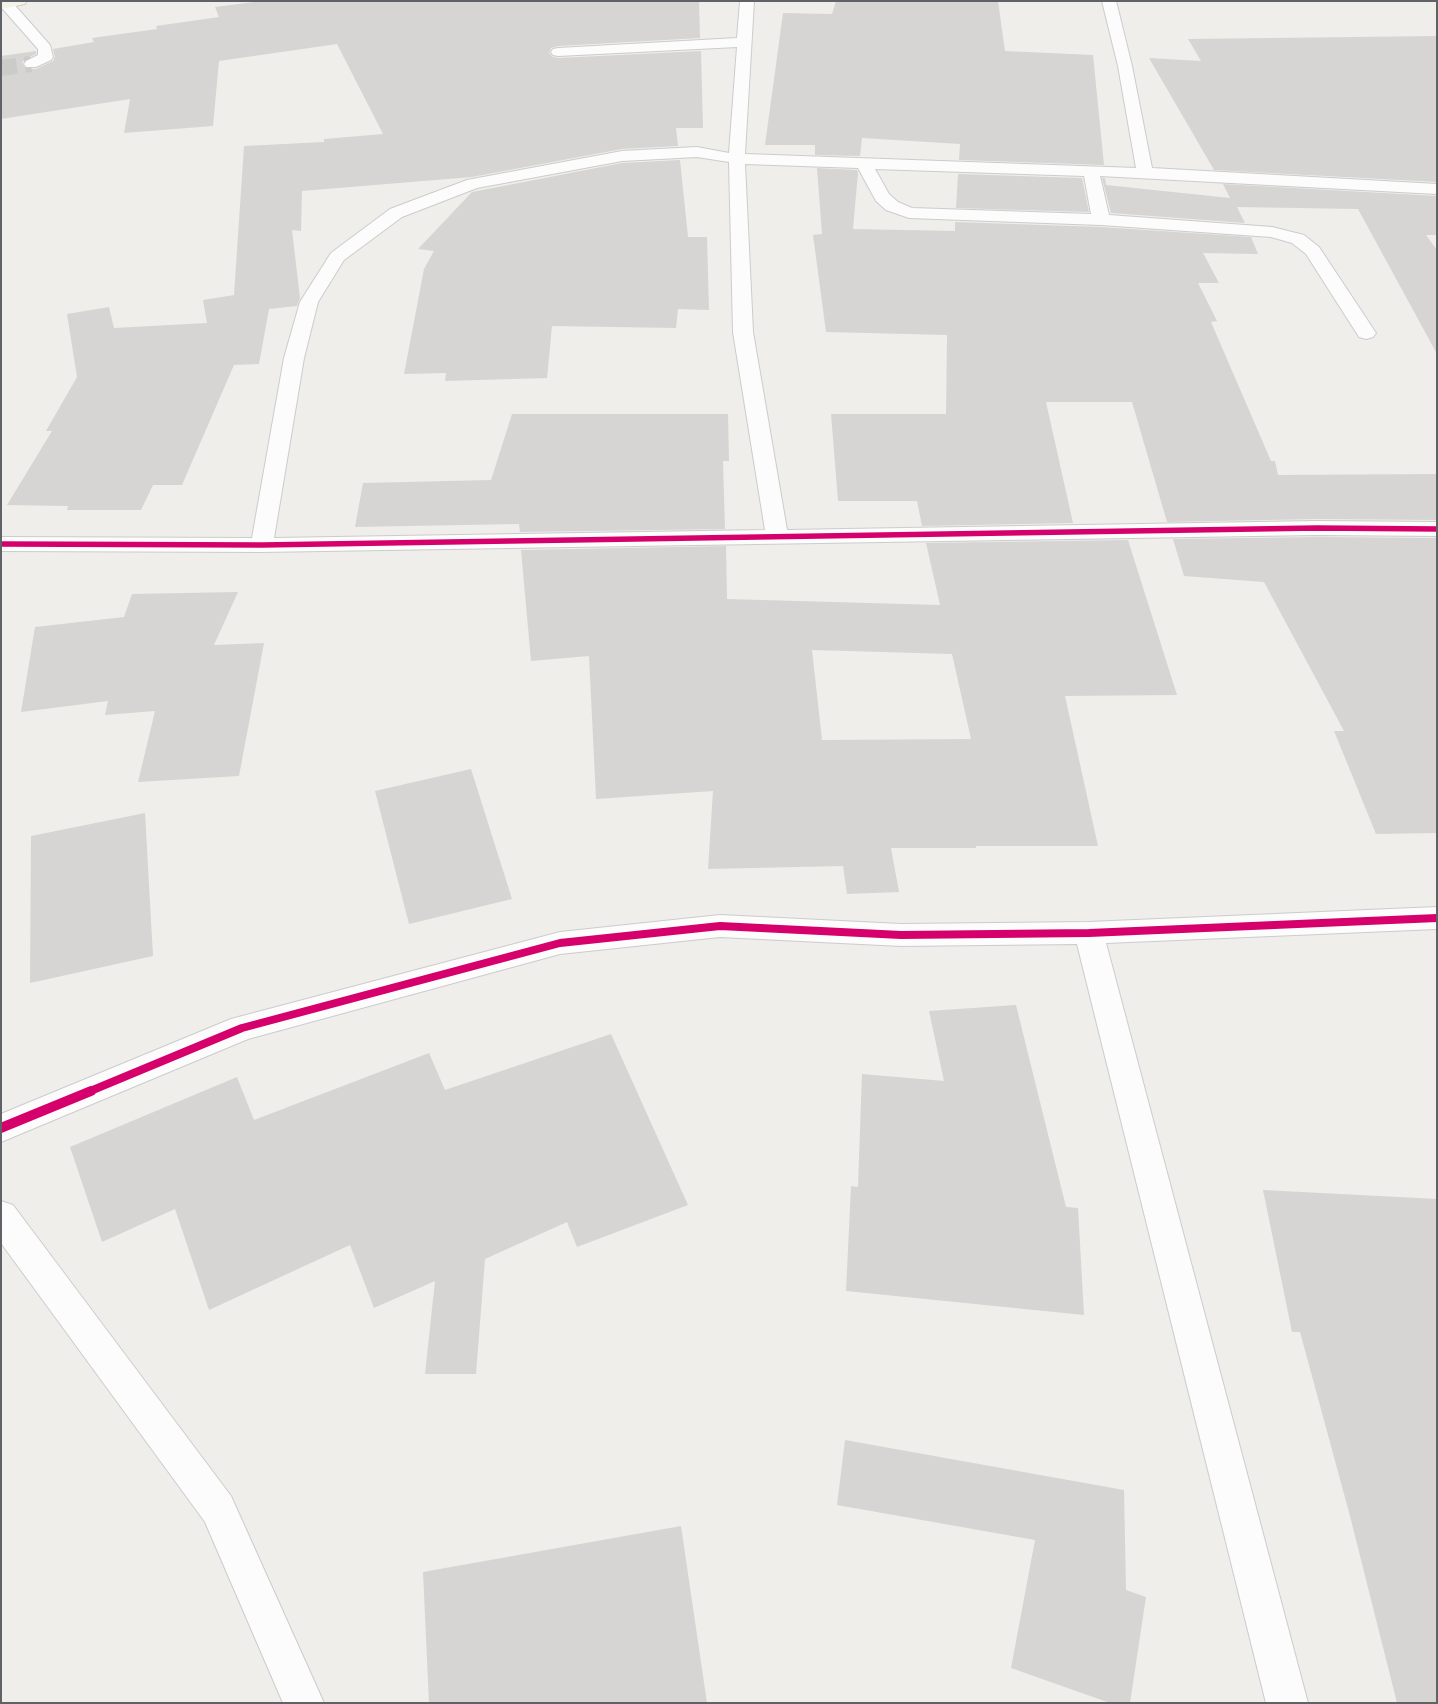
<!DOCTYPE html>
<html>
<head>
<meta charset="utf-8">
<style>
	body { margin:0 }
	#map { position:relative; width:1438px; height:1704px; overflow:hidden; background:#efeeea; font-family:Jost,sans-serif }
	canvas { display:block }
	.frame { position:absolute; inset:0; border:2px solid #5f6368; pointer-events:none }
</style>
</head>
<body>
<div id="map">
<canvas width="1438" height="1704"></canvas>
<div class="frame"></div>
</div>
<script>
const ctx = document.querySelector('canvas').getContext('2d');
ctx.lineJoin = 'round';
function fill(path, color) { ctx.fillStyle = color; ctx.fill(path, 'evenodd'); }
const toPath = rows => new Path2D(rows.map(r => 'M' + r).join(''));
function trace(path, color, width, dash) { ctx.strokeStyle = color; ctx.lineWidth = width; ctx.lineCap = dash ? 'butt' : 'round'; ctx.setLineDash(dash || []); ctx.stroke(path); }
const building = toPath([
	[262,1,699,1,700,38,558,46,551,48,549,53,553,57,558,58,701,51,703,128,676,128,678,146,622,149,472,177,302,191,301,231,292,230,300,298,297,306,269,309,259,364,234,365,182,485,153,485,141,510,67,510,68,506,7,505,52,431,46,431,77,377,67,314,109,307,114,328,207,323,203,300,234,295,244,146,324,142,324,139,383,134,337,44,219,61,213,126,124,133,130,99,1,119,1,56,36,51,36,54,25,59,22,63,26,69,36,69,53,61,55,57,53,49,94,42,92,38,157,29,156,26,219,17,215,7],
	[836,1,998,1,1005,51,1093,55,1104,165,959,160,960,144,862,138,860,156,815,155,815,145,765,145,783,13,832,14],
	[1437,36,1437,182,1214,170,1149,58,1201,61,1188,39],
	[680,160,688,237,707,237,709,310,678,309,676,328,552,326,547,378,445,381,446,373,404,374,424,269,434,251,418,249,472,192,622,163],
	[817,168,857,170,858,173,853,229,955,231,955,222,1101,227,1251,237,1258,254,1203,253,1219,283,1198,283,1217,321,1211,322,1271,461,1275,461,1278,475,1437,474,1437,520,1317,519,1167,522,1132,402,1046,402,1073,523,922,526,917,501,838,501,831,414,946,414,947,335,826,332,813,235,822,234],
	[958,174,1082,178,1089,212,956,208],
	[1102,178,1105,178,1106,185,1230,198,1223,184,1437,196,1437,235,1426,235,1437,250,1437,354,1358,209,1237,207,1245,223,1111,213],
	[512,414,728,414,729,461,723,461,725,529,520,532,519,524,355,527,363,483,491,480],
	[1317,537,1437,538,1437,833,1376,834,1334,731,1344,731,1264,582,1184,576,1173,539],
	[1128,540,1177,695,1065,696,1098,846,976,846,976,848,891,848,899,892,847,894,843,866,708,869,713,791,596,799,589,656,531,661,521,550,726,546,727,599,940,605,926,543],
	[812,650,952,654,971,739,822,740],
	[238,592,214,645,264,643,239,776,138,782,155,711,105,715,108,701,21,712,35,627,124,617,132,594],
	[471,769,512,899,409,924,375,791],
	[145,813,153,956,30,983,31,836],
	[1016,1005,1066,1207,1078,1208,1084,1315,846,1291,851,1186,858,1187,862,1074,944,1081,929,1011],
	[611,1034,688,1205,577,1247,567,1222,485,1259,476,1374,425,1374,435,1281,374,1308,350,1245,209,1310,175,1209,102,1242,70,1147,237,1077,254,1120,429,1053,445,1090],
	[1263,1190,1437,1199,1437,1703,1397,1703,1350,1516,1300,1332,1292,1332],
	[845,1440,1124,1490,1126,1590,1146,1597,1130,1703,1110,1703,1011,1668,1035,1540,837,1505],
	[681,1526,707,1703,429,1703,423,1572]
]);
const minorTunnel = toPath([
	[1,68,31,64]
]);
const minor = toPath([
	[1,1,11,1,50,45,53,57,51,60,36,67,26,67,24,64,26,61,38,55,38,49,1,7,1,1],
	[740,1,754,1,745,154,1136,168,1118,66,1102,1,1116,1,1132,66,1152,168,1437,184,1437,194,1100,176,1109,215,1272,227,1304,235,1319,247,1376,333,1373,337,1366,339,1359,337,1306,254,1292,243,1271,237,1101,225,909,218,886,210,876,201,858,168,745,164,753,332,787,530,1317,521,1437,522,1437,536,1317,535,262,552,1,551,1,537,252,538,284,358,300,302,331,253,390,209,467,180,622,151,697,147,729,153,737,47,558,56,553,55,551,52,553,49,558,48,737,38,740,1],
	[697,157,729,162,733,332,765,530,274,538,304,358,318,302,344,260,402,217,477,188,622,161,697,157],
	[875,169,1084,176,1091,214,912,208,898,202,889,194,875,169],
	[1437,907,1437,929,1106,943,1308,1703,1266,1703,1077,944,901,946,720,937,560,954,248,1039,1,1142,1,1114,231,1019,560,932,720,915,901,924,1089,922,1437,907],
	[1,1201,13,1205,231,1496,324,1703,283,1703,205,1522,1,1243,1,1201]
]);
const major = toPath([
	[1,1,27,1,25,4,1,9,1,1]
]);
const cyclewayFar2 = toPath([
	[1,544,262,545,1317,528,1437,529]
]);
const cyclewayFar1 = toPath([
	[88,1092,242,1028,560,943,720,926,901,935,1089,933,1437,918]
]);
const cycleway = toPath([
	[1,1128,91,1091]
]);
fill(building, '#d6d5d3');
trace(minorTunnel, '#cbcbca', 16, [16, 8]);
trace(minor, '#cbcccc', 2);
trace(major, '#d7ceb8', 2);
fill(minor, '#fdfcfc');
fill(major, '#f4f2e9');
trace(cyclewayFar2, '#d6006c', 5.5);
trace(cyclewayFar1, '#d6006c', 8);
trace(cycleway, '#d6006c', 10);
</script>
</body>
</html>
